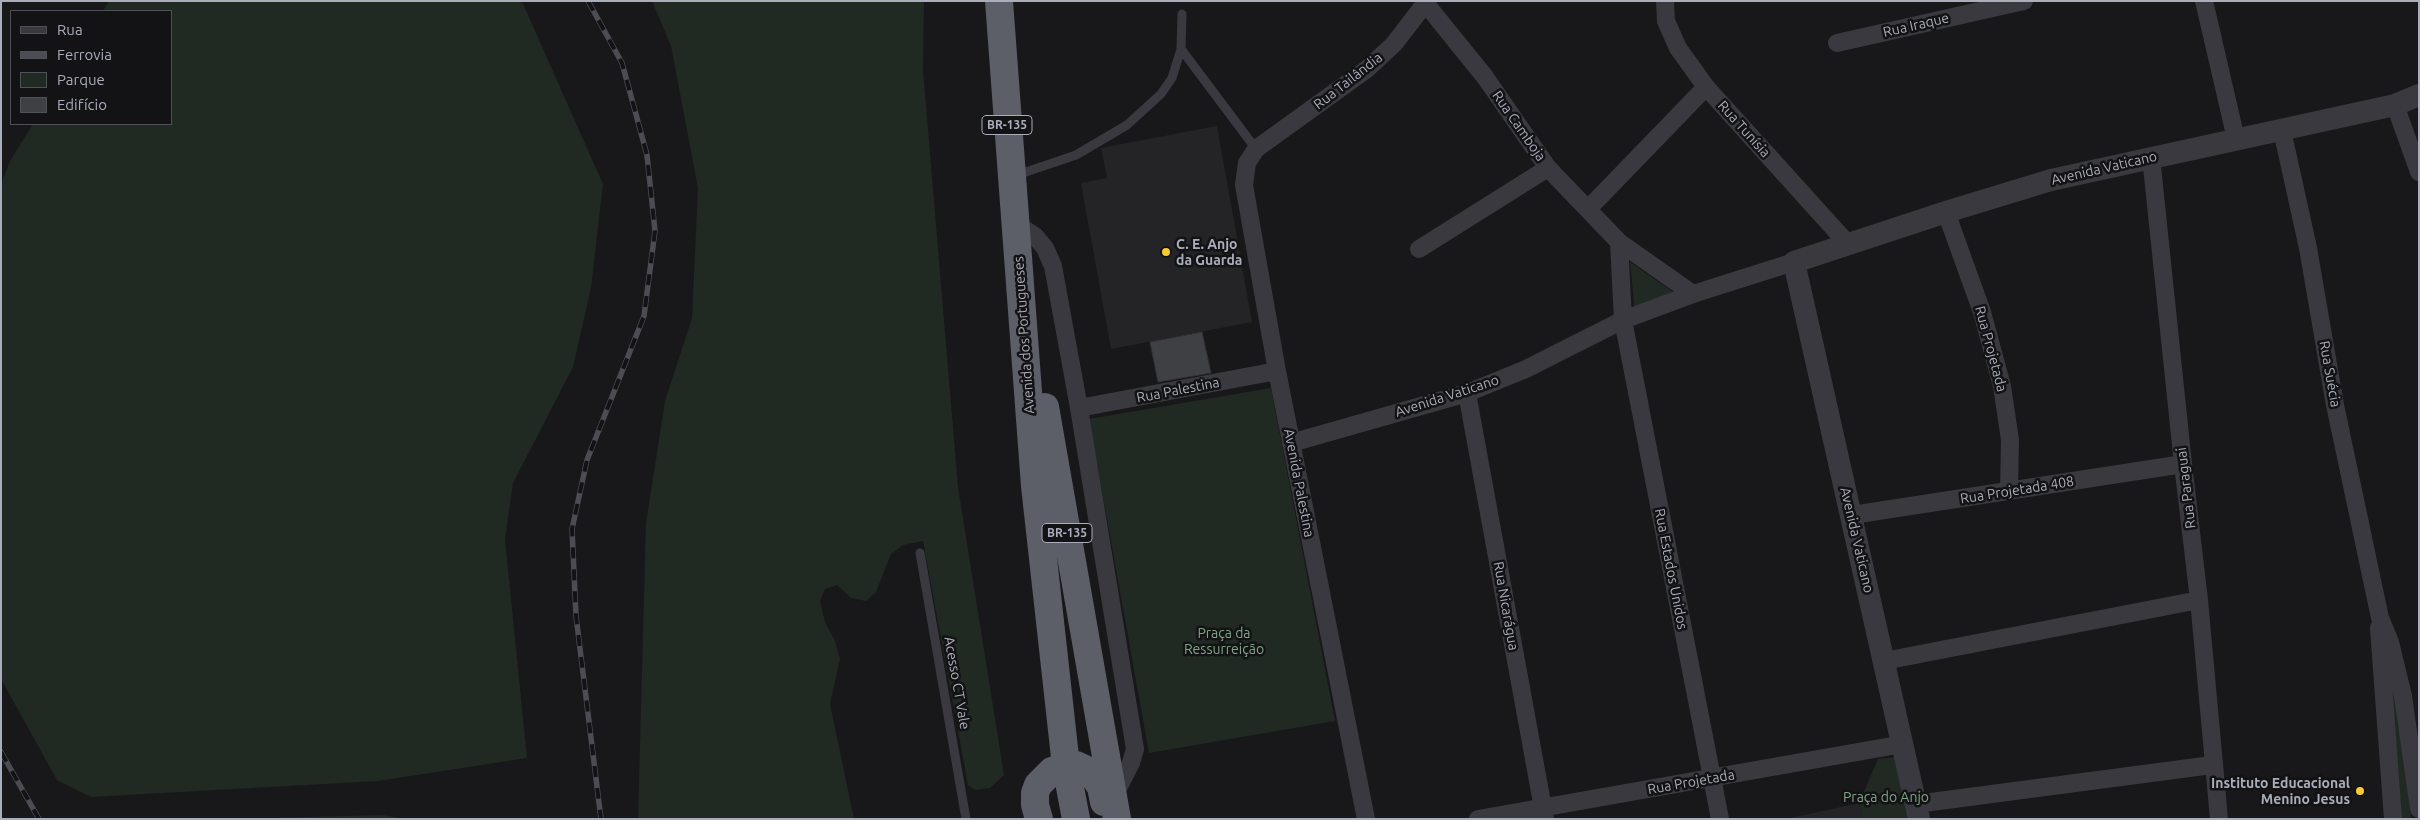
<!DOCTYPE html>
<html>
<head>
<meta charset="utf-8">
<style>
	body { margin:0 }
	#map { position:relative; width:2420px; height:820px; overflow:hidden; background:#18181a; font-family:Ubuntu,sans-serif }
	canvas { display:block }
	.frame { position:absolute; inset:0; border:2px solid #aaadba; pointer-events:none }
	.legend { position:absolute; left:10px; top:10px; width:162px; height:115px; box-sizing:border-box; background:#131315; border:1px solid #4f5157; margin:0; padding:6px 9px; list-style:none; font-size:15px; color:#aaadba }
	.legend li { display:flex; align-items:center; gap:10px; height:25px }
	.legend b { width:25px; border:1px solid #4f5157 }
</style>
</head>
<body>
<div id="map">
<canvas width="2420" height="820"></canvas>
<div class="frame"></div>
<ul class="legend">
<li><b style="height:6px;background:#39393f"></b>Rua</li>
<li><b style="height:6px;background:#4c4d54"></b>Ferrovia</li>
<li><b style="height:14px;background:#202922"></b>Parque</li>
<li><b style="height:14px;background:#3f4044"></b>Edifício</li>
</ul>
</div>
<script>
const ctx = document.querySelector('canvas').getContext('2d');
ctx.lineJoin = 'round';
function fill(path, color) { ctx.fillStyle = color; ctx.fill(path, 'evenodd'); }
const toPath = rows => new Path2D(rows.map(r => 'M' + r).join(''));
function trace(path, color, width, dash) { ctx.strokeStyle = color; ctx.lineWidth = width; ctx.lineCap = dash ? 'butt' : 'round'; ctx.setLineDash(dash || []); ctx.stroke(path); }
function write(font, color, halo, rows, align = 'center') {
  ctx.font = font + ' Ubuntu,sans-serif'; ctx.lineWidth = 5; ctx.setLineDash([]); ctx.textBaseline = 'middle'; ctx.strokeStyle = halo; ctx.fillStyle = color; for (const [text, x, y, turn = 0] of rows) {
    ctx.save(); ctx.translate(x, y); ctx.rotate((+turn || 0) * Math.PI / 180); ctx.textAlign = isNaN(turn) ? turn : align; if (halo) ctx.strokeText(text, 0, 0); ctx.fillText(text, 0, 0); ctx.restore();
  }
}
const built = toPath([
	[1217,126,1252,322,1111,349,1081,183,1107,178,1101,148],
	[1859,803,1863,819,1786,819]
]);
const green = toPath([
	[109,1,521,1,524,6,603,184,591,288,573,367,513,483,505,539,527,758,378,781,91,797,57,780,1,679,1,184,10,161,33,124,171,124,171,11,103,11],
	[652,1,924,1,923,70,958,487,1004,775,990,788,975,790,968,785,923,541,903,545,891,554,876,592,866,601,851,598,837,585,825,589,820,601,825,622,835,641,840,659,830,704,854,819,638,819,646,523,665,401,692,318,698,188,671,46],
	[1630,262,1679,296,1635,312],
	[1271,388,1335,721,1149,753,1089,419],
	[2387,675,2396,688,2411,819,2400,819],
	[1896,757,1912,819,1863,819,1859,803,1878,759],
	[383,815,404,819,265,819,266,818]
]);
const building = toPath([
	[1202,332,1211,373,1158,382,1150,342,1202,332]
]);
const service = toPath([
	[1181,49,1256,149],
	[1014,176,1076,155,1127,125,1161,94,1172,78,1181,49,1182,14],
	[920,553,966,819]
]);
const minor = toPath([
	[1665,1,1666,21,1678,48,1706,87,1848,244],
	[2204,1,2236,139],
	[1426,4,1485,77,1548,168,1619,242,1693,294],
	[1837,43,2024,1],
	[2395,105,2419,172],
	[2282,130,2308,248,2335,405,2380,618,2390,642,2403,696,2419,809],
	[2151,157,2183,464,2199,600,2219,819],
	[1588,209,1706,87],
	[1946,212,1982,312,2002,386,2010,440,2009,491],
	[1015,223,1035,236,1045,248,1053,266,1079,408,1135,749,1131,763,1113,798],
	[1619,242,1623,320,1720,819],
	[1419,249,1548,168],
	[1467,393,1545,819],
	[1079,408,1277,371],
	[1291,443,1467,393,1526,369,1623,320,1693,294,1794,262],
	[1852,515,2183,464],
	[2379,628,2393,819],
	[1884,661,2199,600],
	[1916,804,2212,765],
	[1366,819,1277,371,1244,185,1247,163,1256,149,1367,69,1394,44,1427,1],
	[1478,819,1903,744]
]);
const tertiary = toPath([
	[1919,819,1794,262,1946,212,2051,180,2395,105,2419,95]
]);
const trunk = toPath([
	[999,1,1035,486,1066,766,1076,819],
	[1045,407,1117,819],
	[1039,819,1035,805,1035,793,1038,785,1052,771,1066,766,1076,765,1091,772,1101,787,1104,802]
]);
const rail = toPath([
	[588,1,622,63,647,155,655,231,644,316,587,460,572,529,576,616,601,819],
	[1,752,39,819]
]);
const markers = [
	[1166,252,5,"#f9cb31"],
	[2360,791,5,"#f9cb31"]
];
const shields = [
	[1007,125,50],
	[1067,533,50]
];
const shieldNames = [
	["BR-135",1007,125],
	["BR-135",1067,533]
];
const streetNames = [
	["Rua Iraque",1916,25,-13],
	["Rua Tailândia",1348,81,-38],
	["Rua Camboja",1519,126,55],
	["Rua Tunísia",1744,129,48],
	["Avenida Vaticano",2104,168,-13],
	["Avenida dos Portugueses",1024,335,-94],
	["Rua Projetada",1991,349,75],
	["Rua Suécia",2330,374,80],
	["Rua Palestina",1178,390,-11],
	["Avenida Vaticano",1447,396,-18],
	["Avenida Palestina",1299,483,79],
	["Rua Paraguai",2186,488,-97],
	["Rua Projetada 408",2017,490,-9],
	["Avenida Vaticano",1857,540,77],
	["Rua Estados Unidos",1671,569,79],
	["Rua Nicarágua",1506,606,80],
	["Acesso CT Vale",957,683,80],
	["Rua Projetada",1691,782,-10]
];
const poiNames = [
	["C. E. Anjo",1176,244],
	["da Guarda",1176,260],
	["Instituto Educacional",2350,783,"right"],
	["Menino Jesus",2350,799,"right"]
];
const parkNames = [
	["Praça da",1224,633],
	["Ressurreição",1224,649],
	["Praça do Anjo",1886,797]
];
fill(built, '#242427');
fill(green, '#202922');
fill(building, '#3f4044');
trace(building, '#323236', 1);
trace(service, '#39393f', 9);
trace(minor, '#39393f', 18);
trace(tertiary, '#39393f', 22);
trace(trunk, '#5c5e68', 28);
trace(rail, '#4c4d54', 5.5);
trace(rail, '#131315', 4, [11]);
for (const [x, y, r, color] of markers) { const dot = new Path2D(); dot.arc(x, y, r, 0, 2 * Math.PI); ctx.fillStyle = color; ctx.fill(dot); trace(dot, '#131315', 2); }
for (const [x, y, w] of shields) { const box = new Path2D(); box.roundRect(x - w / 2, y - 9.5, w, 19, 4); ctx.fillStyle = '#131315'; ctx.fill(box); trace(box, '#aaadba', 1); }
write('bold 12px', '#aaadba', null, shieldNames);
write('14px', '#aaadba', '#131315', streetNames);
write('bold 14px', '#aaadba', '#131315', poiNames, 'left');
write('14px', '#80a686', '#131315', parkNames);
</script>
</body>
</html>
